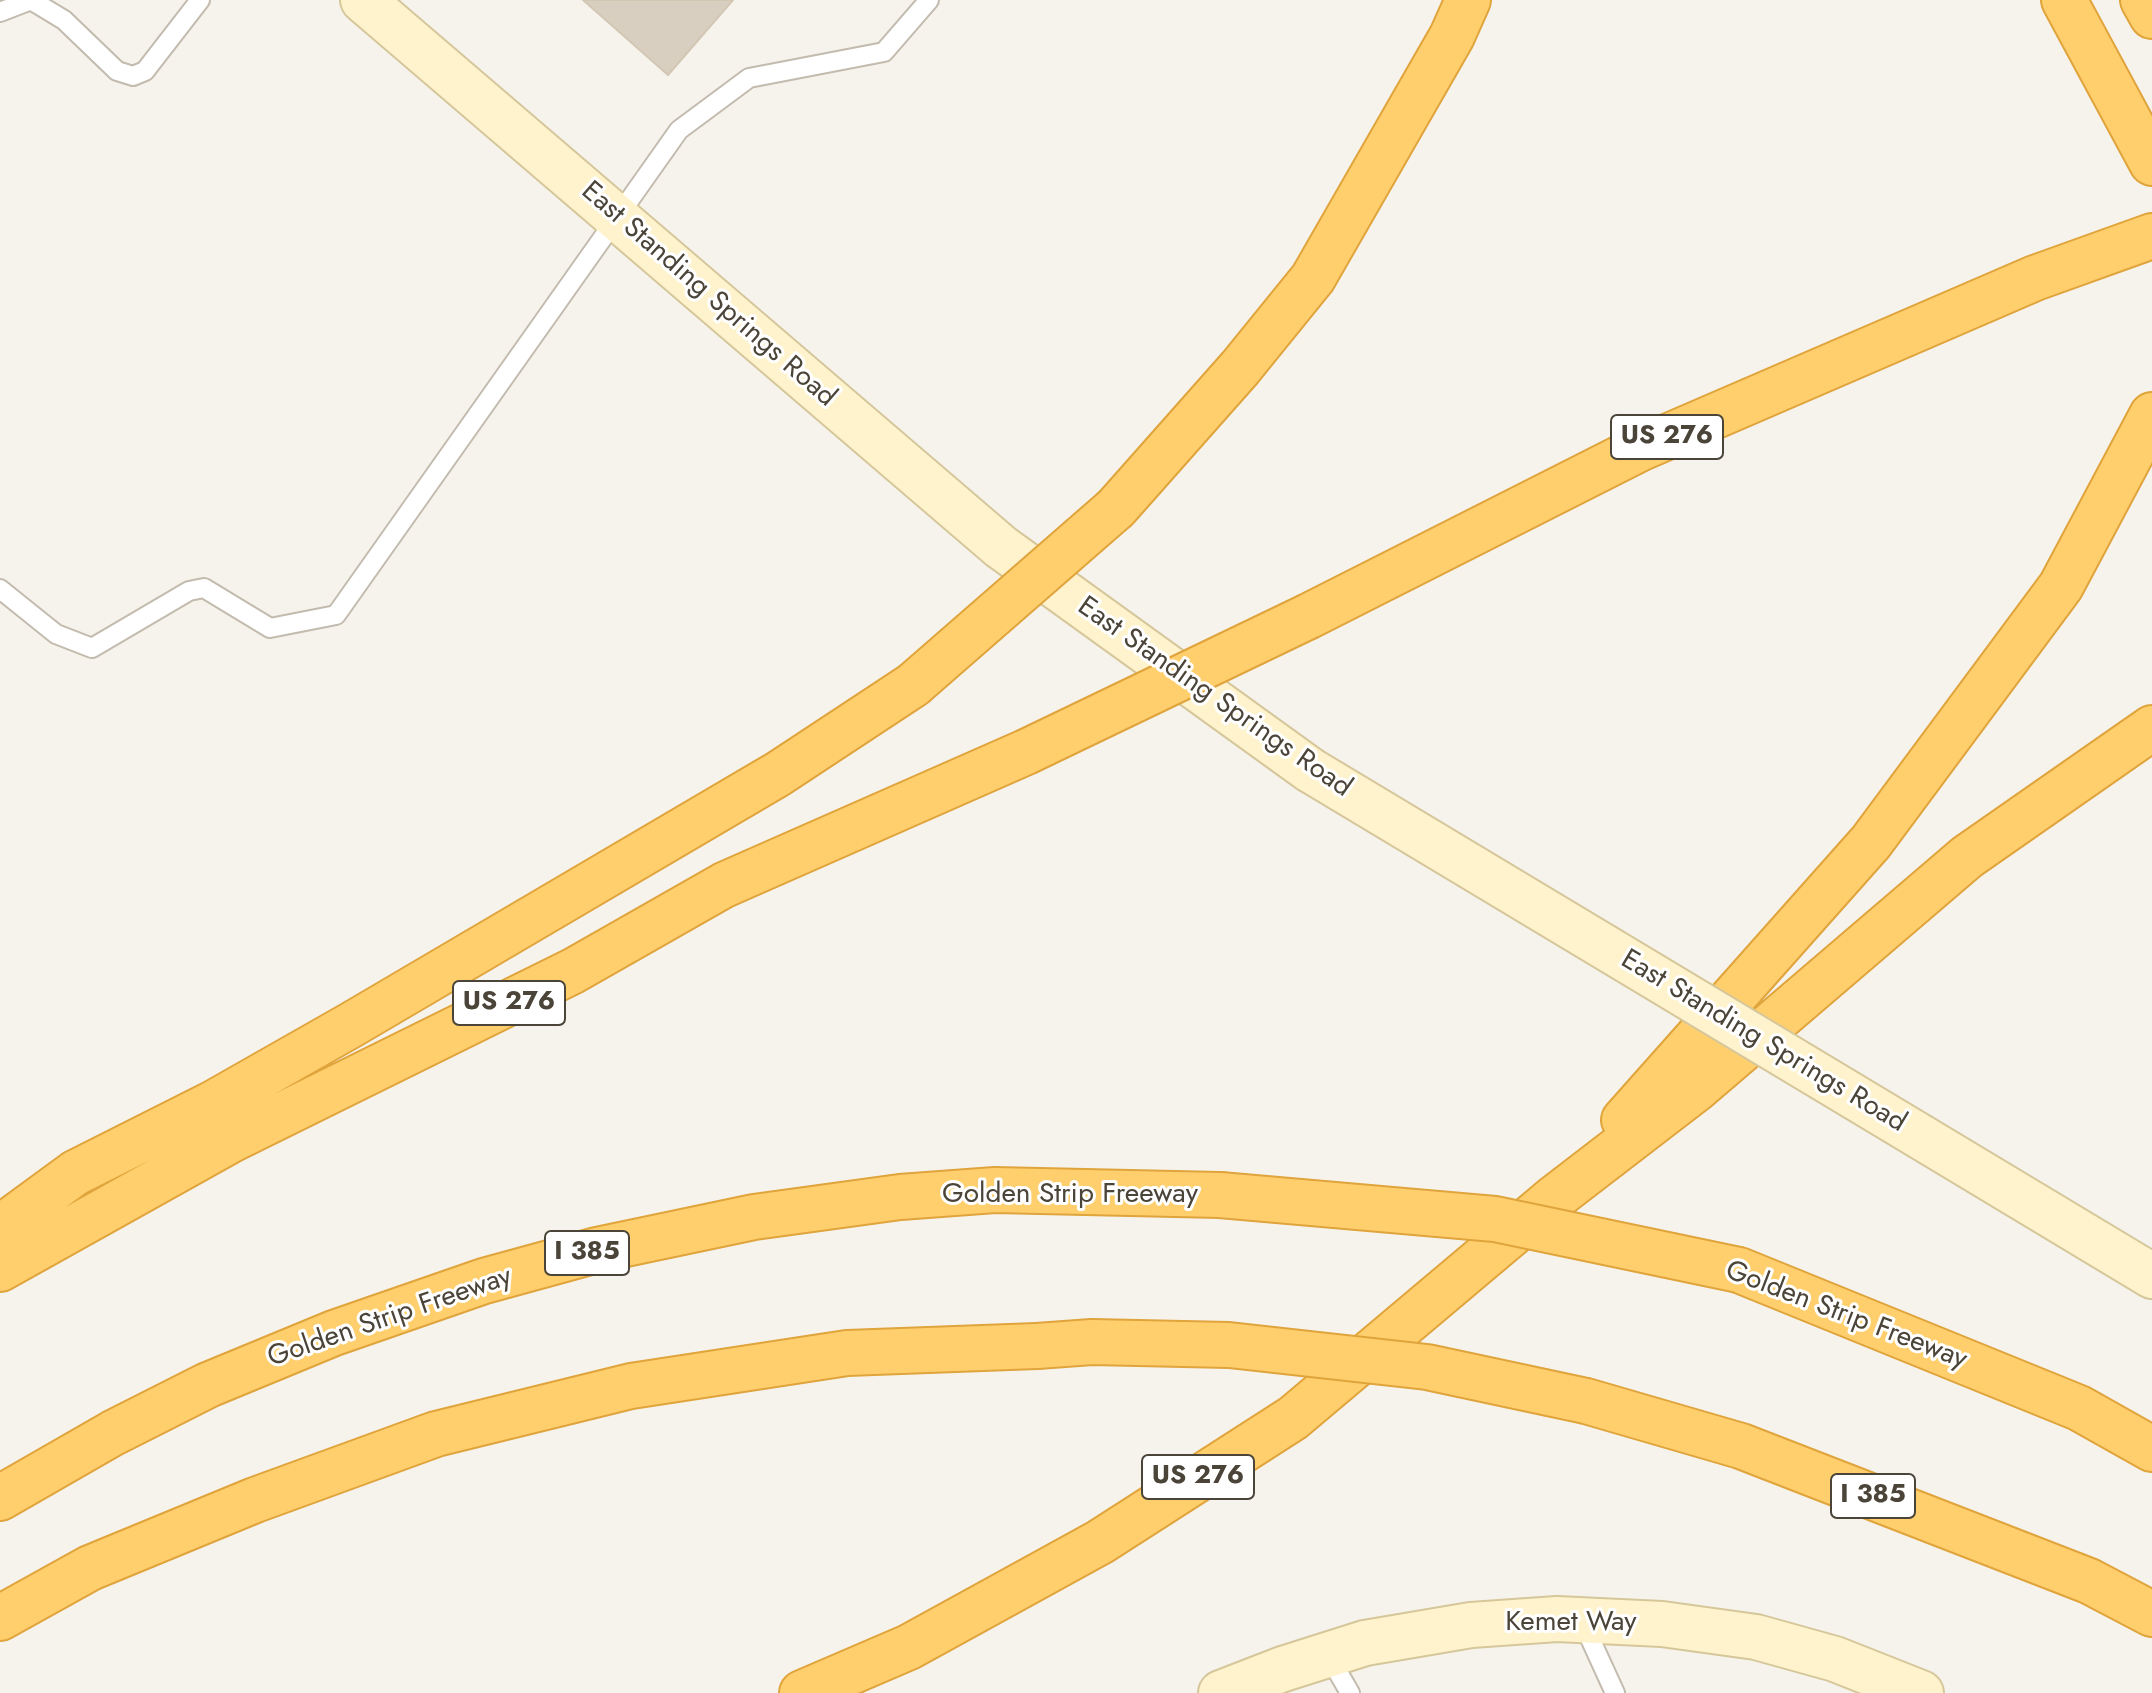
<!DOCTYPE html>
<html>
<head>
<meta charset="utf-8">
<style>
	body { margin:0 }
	canvas { display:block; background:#f6f3ec }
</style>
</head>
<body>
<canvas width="2152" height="1693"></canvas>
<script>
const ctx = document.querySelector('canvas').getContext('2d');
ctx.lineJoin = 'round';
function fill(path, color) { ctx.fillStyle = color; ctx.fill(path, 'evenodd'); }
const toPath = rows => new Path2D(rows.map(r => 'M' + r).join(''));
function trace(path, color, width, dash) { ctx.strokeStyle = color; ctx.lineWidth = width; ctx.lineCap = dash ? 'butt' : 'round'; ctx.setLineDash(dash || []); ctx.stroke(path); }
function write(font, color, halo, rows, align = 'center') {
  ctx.font = font + ' Jost,sans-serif'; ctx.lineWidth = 6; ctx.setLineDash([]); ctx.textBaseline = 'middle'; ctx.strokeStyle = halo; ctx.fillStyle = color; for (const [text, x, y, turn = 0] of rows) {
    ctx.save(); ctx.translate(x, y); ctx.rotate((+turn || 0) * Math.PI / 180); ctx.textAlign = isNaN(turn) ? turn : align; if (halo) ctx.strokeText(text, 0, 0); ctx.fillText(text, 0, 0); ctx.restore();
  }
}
const building = toPath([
	[583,0,733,0,668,75,583,0]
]);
const lane = toPath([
	[0,12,31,0,64,20,117,71,133,76,145,71,200,0],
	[0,589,56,634,92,648,189,591,204,588,270,628,336,615,679,130,749,78,884,52,929,0],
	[1583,1623,1615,1693],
	[1328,1655,1350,1693]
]);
const secondary = toPath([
	[363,0,1001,547,1310,770],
	[1921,1137,2152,1276],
	[1221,1693,1283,1669,1365,1643,1471,1625,1557,1619,1662,1624,1756,1637,1835,1659,1921,1693]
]);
const highway = toPath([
	[2064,0,2152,163],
	[2143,0,2152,16],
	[1116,508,1240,368,1313,278,1452,36,1468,0],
	[1309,616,1639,449,2035,278,2152,236],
	[1624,1120,1871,842,2061,586,2152,415],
	[0,1228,75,1173,212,1104,351,1025,778,774,913,685],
	[0,1269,231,1140,573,971,724,885,1026,752],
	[1739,1270,2079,1408,2152,1449],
	[1586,1401,1741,1446,2089,1581,2152,1614],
	[0,1498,113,1433,208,1385,334,1333,484,1281,597,1250,754,1217,900,1197,995,1190,1220,1195],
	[0,1618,90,1568,255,1500,436,1434,631,1386,847,1353,1037,1346],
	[802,1693,909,1647,1100,1542,1293,1418,1553,1199,1696,1089,1967,857,2152,728]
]);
const secondaryBridge = toPath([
	[1310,770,1921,1137]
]);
const highwayBridge = toPath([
	[913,685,1116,508],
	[1026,752,1309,616],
	[1220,1195,1495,1219,1739,1270],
	[1037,1346,1092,1342,1229,1345,1427,1367,1586,1401]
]);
const shields = [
	[1667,437,112],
	[509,1003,112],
	[587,1253,84],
	[1198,1477,112],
	[1873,1496,84]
];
const shieldNames = [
	["US 276",1667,437],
	["US 276",509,1003],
	["I 385",587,1253],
	["US 276",1198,1477],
	["I 385",1873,1496]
];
const streetNames = [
	["East Standing Springs Road",708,295,41],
	["East Standing Springs Road",1214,698,35],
	["East Standing Springs Road",1763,1042,31],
	["Golden Strip Freeway",1070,1195],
	["Golden Strip Freeway",1846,1316,21],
	["Golden Strip Freeway",390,1318,-19],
	["Kemet Way",1571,1623]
];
fill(building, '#d8cfc1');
trace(building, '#d3c7b4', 2);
trace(lane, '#c2bbae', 22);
trace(secondary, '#d6c79b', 48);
trace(highway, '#e0a43c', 48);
trace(lane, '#fff', 18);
trace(secondary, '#fff3cd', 44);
trace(highway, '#ffcf6e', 44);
trace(secondaryBridge, '#d6c79b', 48, []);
trace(highwayBridge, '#e0a43c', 48, []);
trace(secondaryBridge, '#fff3cd', 44);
trace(highwayBridge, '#ffcf6e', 44);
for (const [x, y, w] of shields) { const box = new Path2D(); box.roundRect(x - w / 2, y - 22, w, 44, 6); ctx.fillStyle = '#fff'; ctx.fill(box); trace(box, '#4b4439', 2); }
write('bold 26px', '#4b4439', null, shieldNames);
write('28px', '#4b4439', '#fff', streetNames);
</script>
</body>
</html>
